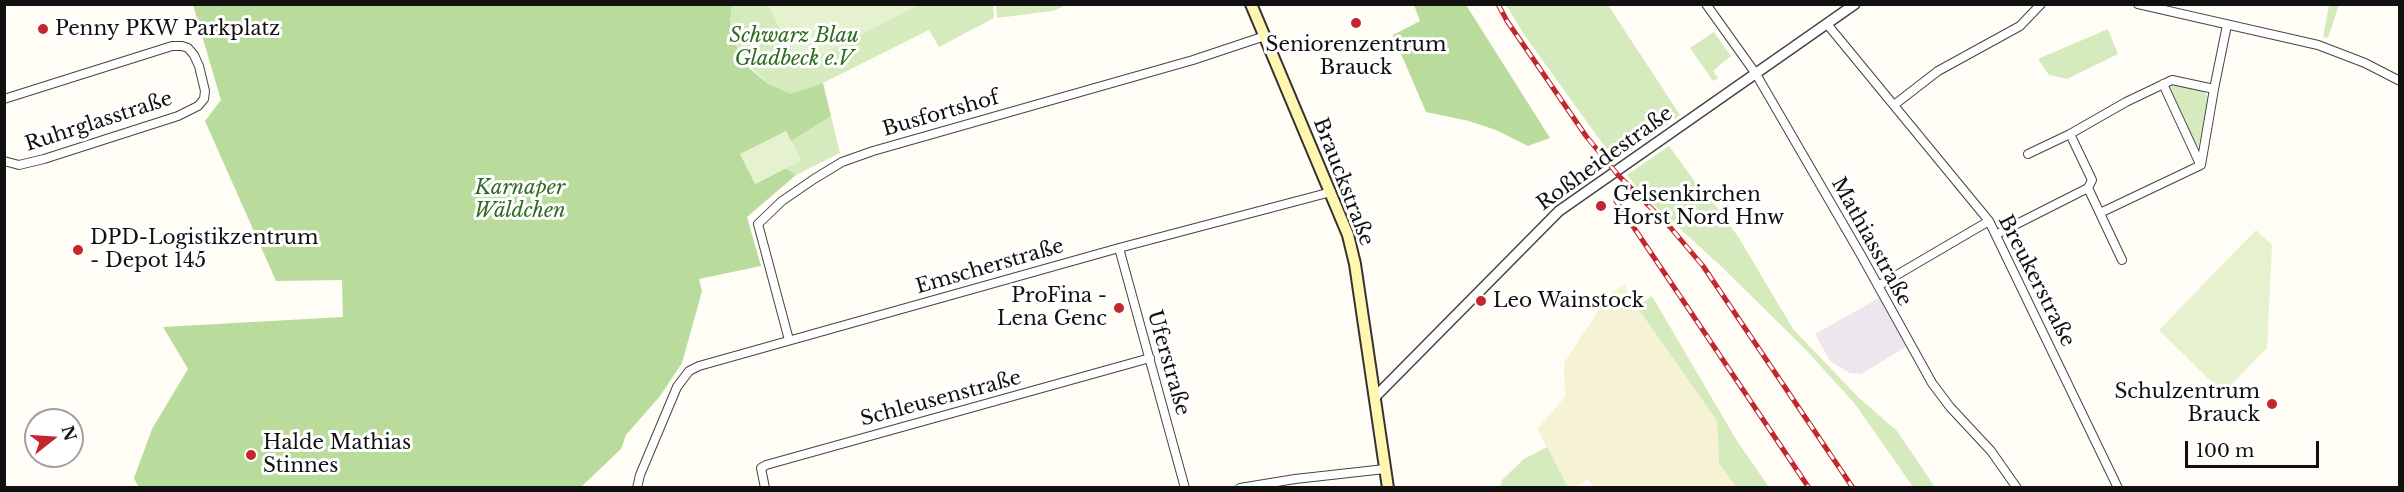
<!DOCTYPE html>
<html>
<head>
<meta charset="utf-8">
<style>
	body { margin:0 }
	#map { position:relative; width:2404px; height:492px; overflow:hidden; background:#fffdf5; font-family:"Libre Baskerville",serif }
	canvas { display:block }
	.frame { position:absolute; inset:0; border:6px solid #111; pointer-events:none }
	.north { position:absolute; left:24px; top:408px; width:60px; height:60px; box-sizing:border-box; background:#fff; border:2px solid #a0a0a0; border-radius:50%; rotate:73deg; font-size:16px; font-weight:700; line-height:24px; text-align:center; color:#111 }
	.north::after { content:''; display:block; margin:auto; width:21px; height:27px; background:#c4262e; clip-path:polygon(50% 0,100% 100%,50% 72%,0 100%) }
	.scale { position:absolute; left:2185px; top:441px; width:134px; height:27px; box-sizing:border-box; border:3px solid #111; border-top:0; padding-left:8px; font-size:18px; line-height:21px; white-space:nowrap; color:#111; -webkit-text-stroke:4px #fff; paint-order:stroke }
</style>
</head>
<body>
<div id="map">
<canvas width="2404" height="492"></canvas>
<div class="frame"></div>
<div class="north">N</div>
<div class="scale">100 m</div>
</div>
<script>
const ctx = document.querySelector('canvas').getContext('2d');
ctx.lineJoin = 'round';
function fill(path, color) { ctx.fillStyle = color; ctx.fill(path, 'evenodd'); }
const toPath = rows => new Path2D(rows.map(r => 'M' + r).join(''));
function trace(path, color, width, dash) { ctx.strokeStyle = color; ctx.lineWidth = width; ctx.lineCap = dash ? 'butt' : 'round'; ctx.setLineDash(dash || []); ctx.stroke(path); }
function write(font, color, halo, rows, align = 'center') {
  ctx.font = font + ' "Libre Baskerville",serif'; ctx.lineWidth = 6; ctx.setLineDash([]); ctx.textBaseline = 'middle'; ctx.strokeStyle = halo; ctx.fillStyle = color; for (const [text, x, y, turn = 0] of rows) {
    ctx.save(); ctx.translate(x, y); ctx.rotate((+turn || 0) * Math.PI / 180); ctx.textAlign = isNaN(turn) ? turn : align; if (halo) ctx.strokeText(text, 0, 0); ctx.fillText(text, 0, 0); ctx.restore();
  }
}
const industrial = toPath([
	[1879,298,1906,347,1861,374,1850,373,1830,361,1815,334]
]);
const farmland = toPath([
	[1624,284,1637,307,1717,421,1719,463,1736,487,1593,487,1588,480,1573,487,1568,487,1537,429,1565,397,1564,363,1608,296]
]);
const green = toPath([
	[732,4,993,4,994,18,939,47,929,30,823,83,791,95,768,84,742,59,732,36,730,22],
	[996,5,996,4,1067,5,1052,11,997,18],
	[1506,5,1608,5,1680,115,1615,161,1523,33],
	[2329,5,2339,5,2328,38,2323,37],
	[2108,29,2118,54,2067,79,2049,75,2038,59],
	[1714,32,1731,56,1713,71,1718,78,1713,81,1690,48],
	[2174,84,2202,90,2208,97,2199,145,2196,146,2169,88],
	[831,116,840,153,796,175,786,168,801,160,791,141],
	[1669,146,1696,183,1698,181,1739,238,1793,329,1859,398,1897,431,1935,487,1913,487,1855,404,1807,351,1724,269,1643,195,1627,175],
	[1652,296,1737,441,1769,487,1736,487,1719,463,1717,421,1637,307],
	[1547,447,1568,487,1500,487,1502,480,1524,459]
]);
const forest = toPath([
	[193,5,732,5,730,22,732,36,742,59,748,67,768,84,791,94,823,83,831,116,791,141,785,131,755,184,786,168,796,175,747,217,761,266,699,279,702,291,682,363,660,396,626,435,621,449,581,487,139,488,134,478,152,429,188,369,163,327,343,317,342,280,276,281,205,121,221,100],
	[1414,5,1466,5,1550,138,1528,146,1496,130,1469,121,1426,112,1393,35,1420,21]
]);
const pitch = toPath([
	[768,5,919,5,799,66],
	[786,131,801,160,755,184,740,154],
	[2256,230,2272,245,2267,348,2223,393,2159,330]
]);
const minor = toPath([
	[1706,4,1756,74,1861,255,1932,383,1950,407,1991,451,2017,488],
	[2138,4,2318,45,2365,63,2400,81],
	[1827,24,1989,221,2118,488],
	[2163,84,2200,164],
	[4,99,172,46,182,46,188,48,194,55,199,66,205,91,204,99,198,106,178,116,44,159,19,165,4,161],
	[1894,105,1938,71,2020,26,2041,4],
	[2028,154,2070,134],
	[2088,188,2122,260],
	[2100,213,2201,165,2214,89],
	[1997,234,2088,188,2092,180,2070,134,2126,102,2172,80,2214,89,2227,25],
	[1119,248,1185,488],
	[1878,286,1989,221],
	[789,340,758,224,782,201,814,179,842,162,873,151,1193,60,1265,36],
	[637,488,640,475,677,387,689,371,699,366,1119,248,1331,192],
	[765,488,761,468,766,465,1150,358],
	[1240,488,1295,479,1385,469]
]);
const tertiary = toPath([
	[1375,397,1559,211,1855,4]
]);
const secondary = toPath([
	[1251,4,1348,235,1355,264,1388,488]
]);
const rail = toPath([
	[1498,4,1507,21,1586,136,1618,175,1670,227,1703,266,1853,488],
	[1616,201,1809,488]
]);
const markers = [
	[1356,23,6,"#c4262e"],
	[43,29,6,"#c4262e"],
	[1601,206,6,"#c4262e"],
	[78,250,6,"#c4262e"],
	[1481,301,6,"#c4262e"],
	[1119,308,6,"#c4262e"],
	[2272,404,6,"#c4262e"],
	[251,455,6,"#c4262e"]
];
const poiNames = [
	["Penny PKW Parkplatz",55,29],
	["Seniorenzentrum",1356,45,"center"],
	["Brauck",1356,68,"center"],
	["Gelsenkirchen",1613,195],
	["Horst Nord Hnw",1613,218],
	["DPD-Logistikzentrum",90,238],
	["- Depot 145",90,261],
	["ProFina -",1107,296,"right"],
	["Lena Genc",1107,319,"right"],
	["Leo Wainstock",1493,301],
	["Schulzentrum",2260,392,"right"],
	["Brauck",2260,415,"right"],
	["Halde Mathias",263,443],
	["Stinnes",263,466]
];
const parkNames = [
	["Schwarz Blau",794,36],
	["Gladbeck e.V",794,59],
	["Karnaper",520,188],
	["Wäldchen",520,211]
];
const streetNames = [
	["Busfortshof",941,114,-16],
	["Ruhrglasstraße",99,122,-18],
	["Roßheidestraße",1605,159,-36],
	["Brauckstraße",1343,182,69],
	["Mathiasstraße",1871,242,61],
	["Emscherstraße",990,267,-16],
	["Breukerstraße",2036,281,63],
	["Uferstraße",1168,363,74],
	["Schleusenstraße",941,399,-15]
];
fill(industrial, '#eee6ef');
fill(farmland, '#f6f3d4');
fill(green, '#d5ebbd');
fill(forest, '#b9dc9c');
fill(pitch, '#e6f2cf');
trace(minor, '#444', 10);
trace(tertiary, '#444', 12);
trace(secondary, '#333', 14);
trace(minor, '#fff', 8);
trace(tertiary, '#fff', 9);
trace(secondary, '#fff6b0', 10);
trace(rail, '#c4262e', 5);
trace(rail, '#fff', 3, [9]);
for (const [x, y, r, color] of markers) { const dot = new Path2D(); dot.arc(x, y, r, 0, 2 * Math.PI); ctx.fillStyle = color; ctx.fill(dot); trace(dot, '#fff', 2); }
write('20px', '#111', '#fff', poiNames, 'left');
write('italic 20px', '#2f6b1f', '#fff', parkNames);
write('20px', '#111', '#fff', streetNames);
</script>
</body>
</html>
